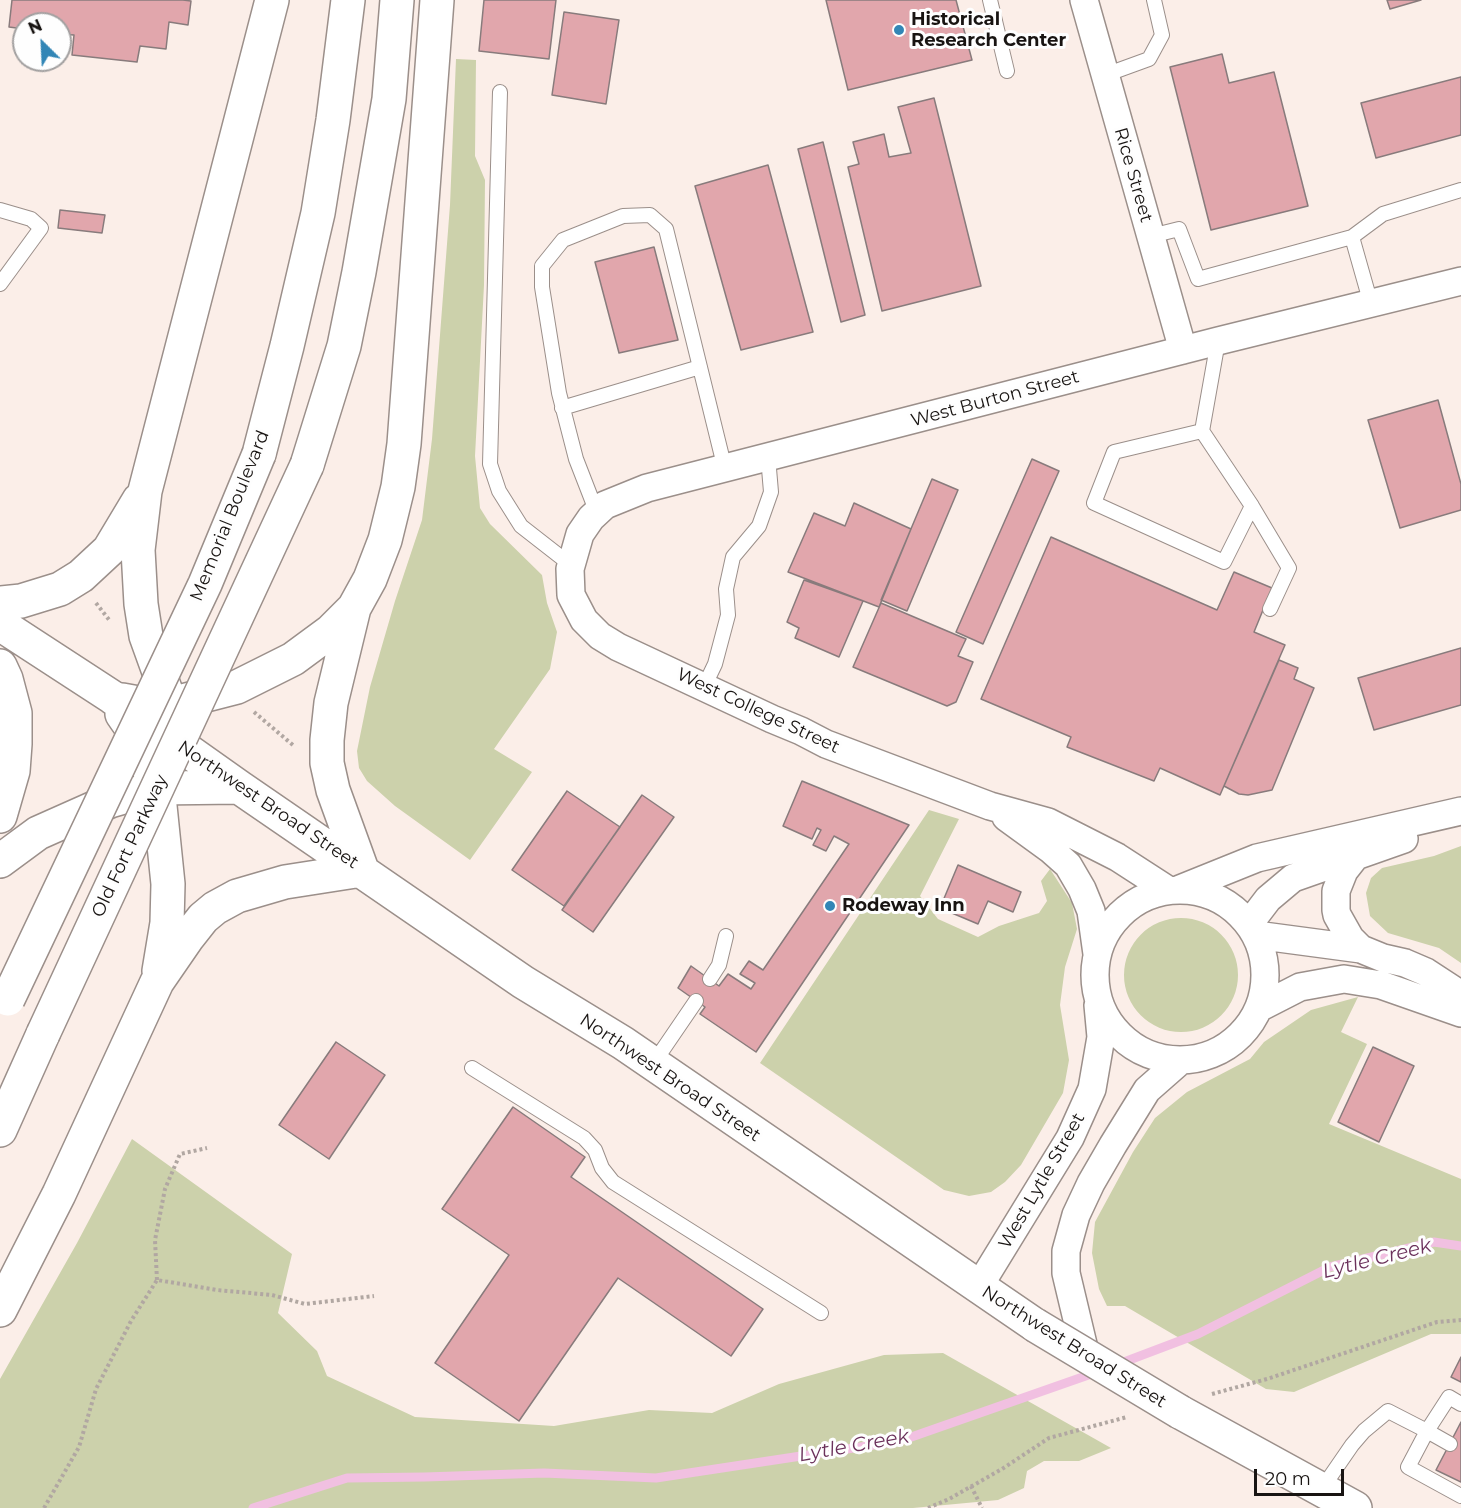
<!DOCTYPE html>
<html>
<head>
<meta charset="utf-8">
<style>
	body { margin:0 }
	#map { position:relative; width:1461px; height:1508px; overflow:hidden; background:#fbeee8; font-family:Montserrat,sans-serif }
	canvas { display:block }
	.north { position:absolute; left:12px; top:12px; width:60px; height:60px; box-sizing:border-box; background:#fefefe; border:2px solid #a2a0a0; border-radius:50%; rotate:336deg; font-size:16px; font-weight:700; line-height:24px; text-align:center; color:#181412 }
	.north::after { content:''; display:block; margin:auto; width:21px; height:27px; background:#3286b6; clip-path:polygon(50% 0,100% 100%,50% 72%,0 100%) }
	.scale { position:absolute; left:1254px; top:1469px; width:90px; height:27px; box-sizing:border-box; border:3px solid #181412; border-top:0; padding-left:8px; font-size:18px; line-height:21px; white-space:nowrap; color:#181412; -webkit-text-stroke:4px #fefefe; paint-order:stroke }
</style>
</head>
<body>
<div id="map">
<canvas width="1461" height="1508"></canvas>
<div class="north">N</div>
<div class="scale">20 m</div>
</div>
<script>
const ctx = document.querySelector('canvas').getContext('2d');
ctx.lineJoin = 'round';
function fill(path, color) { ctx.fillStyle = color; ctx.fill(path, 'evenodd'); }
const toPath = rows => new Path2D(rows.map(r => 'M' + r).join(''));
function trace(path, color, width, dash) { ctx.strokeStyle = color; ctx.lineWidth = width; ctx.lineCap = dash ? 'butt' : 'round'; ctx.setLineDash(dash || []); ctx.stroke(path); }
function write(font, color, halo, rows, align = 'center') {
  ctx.font = font + ' Montserrat,sans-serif'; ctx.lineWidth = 6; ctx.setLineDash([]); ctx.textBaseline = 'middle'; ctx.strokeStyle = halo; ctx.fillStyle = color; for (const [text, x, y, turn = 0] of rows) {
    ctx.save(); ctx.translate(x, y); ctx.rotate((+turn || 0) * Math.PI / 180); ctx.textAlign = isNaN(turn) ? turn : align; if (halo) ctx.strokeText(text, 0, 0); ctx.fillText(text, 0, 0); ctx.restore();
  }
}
const green = toPath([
	[456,59,476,60,475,156,485,180,484,285,475,456,480,508,490,524,542,575,547,603,557,632,550,669,494,749,532,772,470,860,395,806,367,781,359,768,357,751,370,687,395,601,422,520,432,439,450,205],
	[929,810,959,819,920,896,938,919,978,937,999,926,1039,913,1047,901,1041,881,1050,869,1072,903,1077,929,1065,967,1060,1005,1069,1060,1063,1093,1021,1165,1005,1182,991,1192,969,1196,944,1190,760,1063],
	[1461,846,1461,963,1439,948,1388,933,1370,916,1366,893,1371,878,1382,868,1434,856],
	'1124 975a57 57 0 1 1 114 0a57 57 0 1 1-114 0Z',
	[1358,997,1341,1032,1367,1044,1329,1124,1461,1179,1461,1334,1431,1334,1294,1392,1266,1389,1125,1306,1107,1306,1099,1289,1092,1253,1095,1222,1133,1152,1155,1118,1187,1092,1250,1059,1264,1042,1311,1010],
	[132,1139,292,1254,278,1313,317,1351,327,1376,415,1417,554,1426,649,1410,712,1413,779,1384,884,1355,943,1353,1111,1448,1079,1461,1044,1461,1027,1471,1024,1488,998,1500,913,1508,0,1508,0,1379,77,1243]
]);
const stream = toPath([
	[1116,1365,1198,1334,1330,1267,1434,1242,1461,1246],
	[253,1508,347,1478,425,1477,544,1473,656,1478,900,1441,1097,1372]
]);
const building = toPath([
	[12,0,183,0,191,1,188,25,169,22,166,49,140,46,137,62,72,55,74,35,60,34,60,24,24,24,24,29,9,27,12,0],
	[484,0,556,0,549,59,479,51,484,0],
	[826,0,956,0,972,60,848,90,826,0],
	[1387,0,1421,0,1390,9,1387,0],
	[564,12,619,20,606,104,552,95,564,12],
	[1222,54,1229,83,1274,72,1308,206,1211,230,1170,67,1222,54],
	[1461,77,1461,135,1376,158,1361,103,1461,77],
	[934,98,981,286,882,311,848,167,859,164,853,142,884,134,889,157,911,153,898,107,934,98],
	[823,142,865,315,841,322,798,149,823,142],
	[768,165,813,332,741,350,695,186,768,165],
	[60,210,105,215,102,233,58,228,60,210],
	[654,247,678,340,619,353,595,262,654,247],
	[1438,400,1461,484,1461,510,1400,528,1368,420,1438,400],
	[1032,459,1059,471,983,644,956,632,1032,459],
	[932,479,958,490,907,611,881,600,932,479],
	[854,503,911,529,879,607,788,572,814,513,845,526,854,503],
	[1051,537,1217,610,1234,572,1272,588,1254,632,1285,645,1220,795,1160,768,1154,781,1067,747,1071,737,981,699,1051,537],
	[804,580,863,601,839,657,795,638,799,628,787,622,804,580],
	[881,603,966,639,958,656,973,662,956,702,947,706,853,667,881,603],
	[1461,648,1461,705,1374,730,1358,678,1461,648],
	[1279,660,1298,668,1294,679,1314,688,1272,790,1248,795,1239,794,1224,786,1279,660],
	[802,781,909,825,756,1052,700,1014,705,1007,678,988,691,966,719,986,728,974,751,989,755,983,740,974,749,961,763,970,849,844,834,836,826,851,813,845,821,830,817,828,812,839,783,826,802,781],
	[567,791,620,827,564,906,512,870,567,791],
	[642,795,674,817,593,932,562,910,642,795],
	[958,865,1021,892,1013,912,988,901,978,924,940,908,958,865],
	[336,1042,385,1075,329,1159,279,1125,336,1042],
	[1373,1047,1414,1066,1379,1142,1338,1122,1373,1047],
	[513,1107,585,1157,571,1177,763,1309,731,1356,618,1278,519,1421,435,1363,509,1255,442,1209,513,1107],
	[1461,1357,1461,1382,1451,1377,1461,1357],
	[1461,1422,1461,1482,1436,1470,1461,1422]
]);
const path = toPath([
	[96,603,110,621],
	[254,712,294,746],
	[157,1280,155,1240,165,1189,180,1154,207,1148],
	[1212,1394,1267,1379,1437,1322,1461,1320],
	[971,1486,982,1508],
	[44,1508,79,1447,96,1389,131,1321,157,1280,217,1290,272,1295,305,1304,374,1296],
	[928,1508,949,1499,1002,1469,1049,1438,1127,1417]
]);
const service = toPath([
	[990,0,1007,71],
	[1105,75,1149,59,1162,35,1154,0],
	[500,92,490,464,499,491,521,526,571,565],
	[0,210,31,219,41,228,0,284],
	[1151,236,1179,229,1198,279,1352,237,1371,304],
	[1352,237,1383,214,1461,190],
	[562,408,700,367],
	[1202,431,1252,506,1224,562,1094,503,1114,452,1202,431,1218,341],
	[1252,506,1289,568,1270,609],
	[597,513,576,459,559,393,542,287,542,266,563,240,623,216,650,215,666,229,725,469],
	[704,687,715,664,728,615,726,589,733,557,759,526,771,492,768,457],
	[710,979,719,965,726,936],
	[653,1064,696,1001],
	[472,1068,584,1138,595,1150,602,1168,613,1182,821,1313],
	[1450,1444,1427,1431,1449,1397,1461,1404],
	[1321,1490,1352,1445,1364,1431,1388,1411,1427,1431,1408,1467,1461,1496]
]);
const minor = toPath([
	[1084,0,1183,350],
	[1006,817,1050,849,1068,865,1082,889,1091,911,1097,954],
	[1355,857,1344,871,1336,891,1336,910,1337,915,1350,938,1361,949],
	[1180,889,1257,858,1461,811],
	'1095 975a85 85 0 1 1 170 0a85 85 0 1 1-170 0Z',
	[1168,890,1117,857,1048,822,990,806,826,744,801,731,772,719,618,647,600,636,584,620,571,595,570,569,580,534,591,518,605,505,647,488,1218,341,1461,281],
	[1249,924,1268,899,1293,878,1404,839],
	[1256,935,1361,949,1383,958,1405,963,1426,972,1461,995],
	[1259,1008,1300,987,1344,979,1381,985,1461,1013],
	[978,1288,1070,1138,1092,1089,1101,1037,1098,1005],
	[1086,1357,1066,1273,1066,1251,1076,1215,1091,1183,1113,1145,1147,1090,1180,1061]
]);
const primary = toPath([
	[259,454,287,346,318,213,333,120,348,0],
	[307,465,344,346,359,272,389,99,397,0],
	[0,603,21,601,60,589,81,576,109,550,139,500],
	[354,608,331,703,327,740,327,763,333,790,362,870],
	[0,624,112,697,239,787,523,982,623,1043,1035,1325],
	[0,666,6,679,15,713,15,744,13,771,0,816],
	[168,697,146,636,141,604,138,550,145,491,272,0],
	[122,700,155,706,171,704,237,687,293,659,331,631,354,608,370,579,385,540,398,487,404,444,437,0],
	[122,714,131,727,149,769,160,806,168,884,167,923,159,971],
	[0,861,38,833,110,801,155,788,239,787],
	[0,1130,43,1034],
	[0,1310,59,1194,157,982,188,937,203,918,215,908,237,896,285,882,362,870],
	[1180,1412,1355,1508]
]);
const primaryBridge = toPath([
	[8,999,205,584,259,454],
	[43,1034,307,465],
	[1035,1325,1180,1412]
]);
const markers = [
	[899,30,6,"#3286b6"],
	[830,906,6,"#3286b6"]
];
const poiNames = [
	["Historical",911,20],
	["Research Center",911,41],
	["Rodeway Inn",842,906]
];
const streetNames = [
	["Rice Street",1133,175,74],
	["West Burton Street",995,399,-15],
	["Memorial Boulevard",230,516,-68],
	["West College Street",758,711,25],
	["Northwest Broad Street",268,805,34],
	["Old Fort Parkway",130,846,-65],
	["Northwest Broad Street",670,1078,34],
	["West Lytle Street",1042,1181,-60],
	["Northwest Broad Street",1074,1347,32]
];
const waterNames = [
	["Lytle Creek",1377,1259,-14],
	["Lytle Creek",854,1446,-10]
];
fill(green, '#ccd1ab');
trace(stream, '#f1c0e1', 9);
fill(building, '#e1a6ac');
trace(building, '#887b7c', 1.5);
trace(service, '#9b8f8a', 16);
trace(minor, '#9b8f8a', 30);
trace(primary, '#9b8f8a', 36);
trace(path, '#b1a7a2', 4, [3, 3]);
trace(service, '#fff', 14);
trace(minor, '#fff', 27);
trace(primary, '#fff', 33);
trace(primaryBridge, '#9b8f8a', 36, []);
trace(primaryBridge, '#fff', 33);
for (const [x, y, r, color] of markers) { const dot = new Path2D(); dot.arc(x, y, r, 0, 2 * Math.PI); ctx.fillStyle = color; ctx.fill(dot); trace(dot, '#fefefe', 2); }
write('bold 18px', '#181412', '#fefefe', poiNames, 'left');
write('18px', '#181412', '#fefefe', streetNames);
write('italic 20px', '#6b315b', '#fefefe', waterNames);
</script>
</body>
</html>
